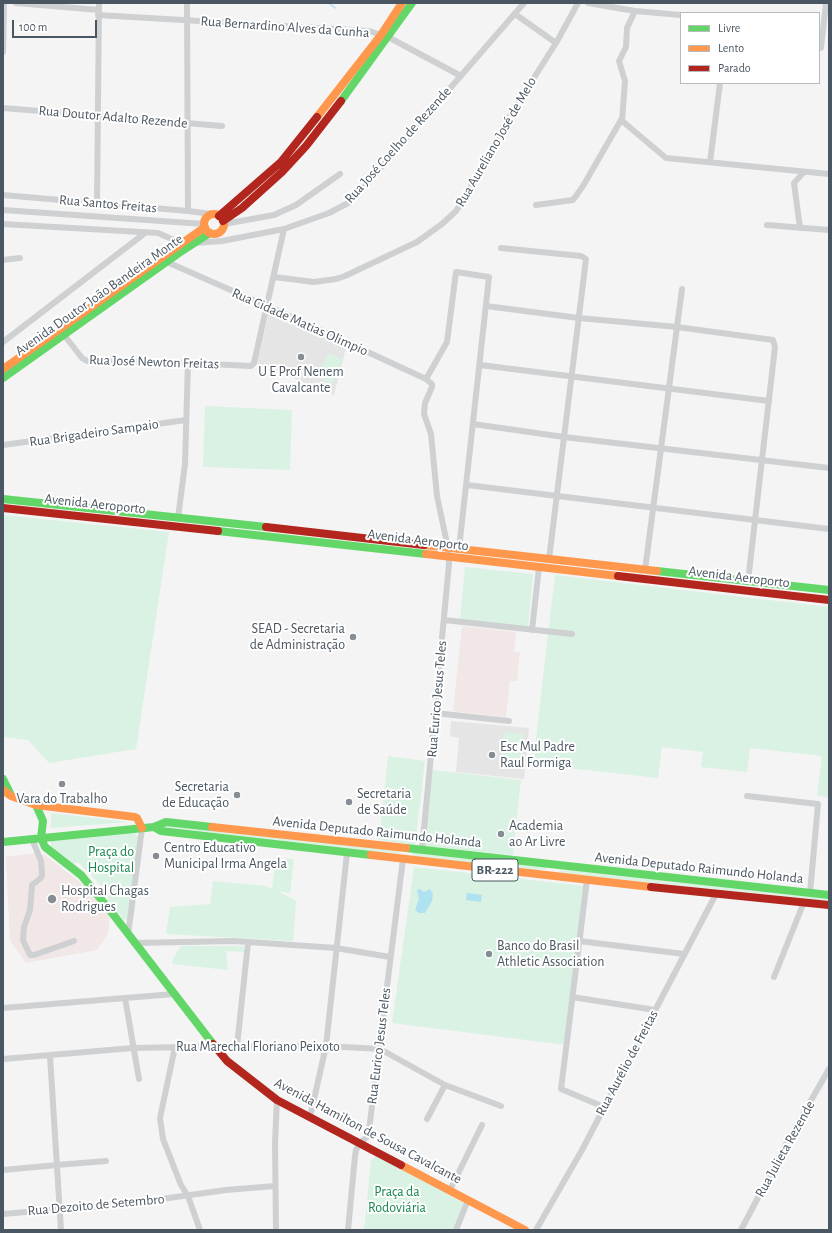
<!DOCTYPE html>
<html>
<head>
<meta charset="utf-8">
<style>
	body { margin:0 }
	#map { position:relative; width:832px; height:1233px; overflow:hidden; background:#f4f4f4; font-family:"Alegreya Sans",sans-serif }
	canvas { display:block }
	.frame { position:absolute; inset:0; border:4px solid #4a5661; pointer-events:none }
	.legend { position:absolute; left:680px; top:12px; width:140px; height:72px; box-sizing:border-box; background:#fff; border:1px solid #b7bbc0; margin:0; padding:5px 7px; list-style:none; font-size:12px; color:#4a5661 }
	.legend li { display:flex; align-items:center; gap:8px; height:20px }
	.legend b { width:20px; border:1px solid #b7bbc0 }
	.scale { position:absolute; left:12px; top:20px; width:85px; height:18px; box-sizing:border-box; border:2px solid #4a5661; border-top:0; padding-left:5px; font-size:12px; line-height:14px; white-space:nowrap; color:#4a5661; -webkit-text-stroke:3px #fff; paint-order:stroke }
</style>
</head>
<body>
<div id="map">
<canvas width="832" height="1233"></canvas>
<div class="frame"></div>
<ul class="legend">
<li><b style="height:5px;background:#63d668"></b>Livre</li>
<li><b style="height:5px;background:#ff974d"></b>Lento</li>
<li><b style="height:5px;background:#b3261e"></b>Parado</li>
</ul>
<div class="scale">100 m</div>
</div>
<script>
const ctx = document.querySelector('canvas').getContext('2d');
ctx.lineJoin = 'round';
function fill(path, color) { ctx.fillStyle = color; ctx.fill(path, 'evenodd'); }
const toPath = rows => new Path2D(rows.map(r => 'M' + r).join(''));
function trace(path, color, width, dash) { ctx.strokeStyle = color; ctx.lineWidth = width; ctx.lineCap = dash ? 'butt' : 'round'; ctx.setLineDash(dash || []); ctx.stroke(path); }
function write(font, color, halo, rows, align = 'center') {
  ctx.font = font + ' "Alegreya Sans",sans-serif'; ctx.lineWidth = 4; ctx.setLineDash([]); ctx.textBaseline = 'middle'; ctx.strokeStyle = halo; ctx.fillStyle = color; for (const [text, x, y, turn = 0] of rows) {
    ctx.save(); ctx.translate(x, y); ctx.rotate((+turn || 0) * Math.PI / 180); ctx.textAlign = isNaN(turn) ? turn : align; if (halo) ctx.strokeText(text, 0, 0); ctx.fillText(text, 0, 0); ctx.restore();
  }
}
const education = toPath([
	[269,312,346,348,334,395,257,363],
	[451,721,529,728,524,779,456,772,459,738,450,736]
]);
const medical = toPath([
	[462,626,516,632,514,652,520,652,517,681,510,681,506,717,453,711],
	[36,853,45,855,81,883,110,915,108,934,97,950,26,963,10,941,6,857]
]);
const green = toPath([
	[328,353,343,359,332,384,318,377],
	[205,406,292,410,290,470,203,467],
	[3,515,169,532,136,749,49,763,28,740,3,737],
	[465,567,533,574,528,627,460,620],
	[555,575,829,607,829,797,817,796,822,756,750,748,747,772,701,767,703,752,662,747,658,778,533,764],
	[504,732,524,734,520,765,501,762],
	[388,756,425,761,415,845,379,840],
	[432,770,521,780,513,855,424,846],
	[51,813,129,822,51,828],
	[166,825,398,850,400,853,398,854,164,827],
	[132,833,136,834,138,838,128,918,124,920,108,900,109,894,90,874,78,862,73,864,55,850,51,846,51,841],
	[414,852,547,867,547,869,536,870,413,856,412,854],
	[276,858,294,859,290,893,278,891,296,901,293,941,166,934,170,907,210,904,213,881,267,886,272,889],
	[414,867,585,886,566,1045,392,1023],
	[569,869,829,897,829,901,559,873,559,870,565,871],
	[181,946,243,946,244,952,226,951,228,970,172,964,173,959],
	[375,1156,463,1201,463,1205,453,1230,364,1230,371,1160]
]);
const water = toPath([
	[420,889,424,892,430,889,433,894,432,901,425,913,419,913,415,910,419,899,417,890],
	[467,893,482,895,481,902,466,900]
]);
const stream = toPath([
	[329,3,335,8]
]);
const street = toPath([
	[16,3,99,10],
	[187,3,188,211],
	[588,3,635,11,681,15],
	[515,14,556,43],
	[98,15,369,31,388,37,461,76],
	[821,48,826,3],
	[3,52,4,3],
	[3,108,222,126],
	[622,121,625,81,619,61,626,47,627,28,635,11],
	[710,162,720,83],
	[3,195,188,211,212,214],
	[97,204,99,3],
	[536,205,573,200,583,186,621,120,666,158,829,174],
	[3,210,204,224],
	[3,224,158,233,181,243],
	[224,224,274,215,296,205,340,174],
	[767,225,829,230],
	[800,228,794,183,804,172],
	[195,243,222,241,284,229,329,213,350,202,367,184,524,3],
	[501,248,581,256,586,259,549,559],
	[3,260,20,258],
	[167,262,292,317,426,379,432,384,432,387,425,403,424,414,431,434,437,496,448,548,449,564,422,850],
	[274,277,314,282,336,279,345,276,417,242,442,224,456,211,462,202,511,114,556,43,578,3],
	[486,306,579,318,677,327,773,340,775,347,748,581],
	[64,335,82,358,87,361,188,363,251,366,254,363,284,229],
	[3,342,145,233],
	[480,365,769,401],
	[426,379,447,342,456,272,489,277,459,549],
	[473,424,564,437,829,468],
	[3,445,186,420],
	[467,485,829,529],
	[178,518,185,464,188,363],
	[645,570,682,289],
	[444,620,572,634],
	[532,630,539,567],
	[435,713,509,721],
	[747,796,818,804,810,893],
	[32,839,41,861,42,875,41,878,32,885,30,910,24,927,23,940,30,955,34,955,74,941],
	[587,880,561,1089,604,1107],
	[128,935,142,828],
	[579,941,684,954],
	[134,943,234,941,336,948,390,957],
	[774,977,804,902],
	[572,997,655,1010],
	[125,998,139,1079],
	[3,1008,174,994],
	[237,1046,248,943],
	[175,1047,160,1118,163,1139,181,1185,188,1196,200,1230],
	[50,1056,61,1230],
	[3,1059,133,1048,237,1046,326,1046,380,1049,445,1085,501,1106],
	[310,1117,326,1046,347,853],
	[427,1119,445,1085],
	[3,1170,57,1165,106,1161],
	[450,1190,482,1125],
	[3,1214,60,1209,118,1205,226,1190,275,1186],
	[276,1230,275,1143,277,1100],
	[348,1230,355,1156,356,1150,360,1143,368,1136,369,1130,403,859],
	[456,1230,468,1200],
	[536,1230,582,1150,716,894],
	[741,1230,786,1144,829,1069]
]);
const fast = toPath([
	[341,101,412,3],
	[3,378,179,253,210,233],
	[3,499,266,527],
	[218,531,426,554],
	[657,571,829,590],
	[3,779,11,795],
	[36,805,43,821,41,838,45,847,81,875,109,909,213,1044],
	[154,827,161,831,371,855],
	[3,842,154,827,166,822,212,827],
	[406,848,829,895]
]);
const slow = toPath([
	[317,117,381,35,402,3],
	'204 224a10 10 0 1 1 20 0a10 10 0 1 1-20 0Z',
	[3,369,205,227],
	[424,545,657,571],
	[426,554,618,576],
	[3,790,11,796,36,805,135,817,137,818,142,828],
	[212,827,406,848],
	[371,855,651,887],
	[401,1165,525,1230]
]);
const jam = toPath([
	[219,216,281,162,317,117],
	[223,221,242,208,282,172,306,146,341,101],
	[3,508,218,531],
	[266,527,424,545],
	[618,576,829,600],
	[651,887,829,905],
	[213,1044,227,1061,277,1100,401,1165]
]);
const markers = [
	[301,357,4,"#868d94"],
	[353,637,4,"#868d94"],
	[492,755,4,"#868d94"],
	[62,784,4,"#868d94"],
	[237,795,4,"#868d94"],
	[349,802,4,"#868d94"],
	[501,834,4,"#868d94"],
	[156,856,4,"#868d94"],
	[52,899,5,"#868d94"],
	[489,954,4,"#868d94"]
];
const shields = [
	[495,870,46]
];
const shieldNames = [
	["BR-222",495,870]
];
const streetNames = [
	["Rua Bernardino Alves da Cunha",285,27,4],
	["Rua Doutor Adalto Rezende",113,117,5],
	["Rua Aureliano José de Melo",496,142,-60],
	["Rua José Coelho de Rezende",398,145,-48],
	["Rua Santos Freitas",108,204,5],
	["Avenida Doutor João Bandeira Monte",99,295,-35],
	["Rua Cidade Matias Olimpio",300,322,24],
	["Rua José Newton Freitas",154,362,2],
	["Rua Brigadeiro Sampaio",94,433,-8],
	["Avenida Aeroporto",95,504,6],
	["Avenida Aeroporto",418,540,7],
	["Avenida Aeroporto",739,577,7],
	["Rua Eurico Jesus Teles",437,699,-85],
	["Avenida Deputado Raimundo Holanda",377,832,6],
	["Avenida Deputado Raimundo Holanda",699,868,6],
	["Rua Eurico Jesus Teles",379,1046,-83],
	["Rua Marechal Floriano Peixoto",258,1047],
	["Rua Aurélio de Freitas",627,1063,-62],
	["Avenida Hamilton de Sousa Cavalcante",368,1131,28],
	["Rua Julieta Rezende",785,1149,-61],
	["Rua Dezoito de Setembro",96,1205,-5]
];
const poiNames = [
	["U E Prof Nenem",301,372,"center"],
	["Cavalcante",301,388,"center"],
	["SEAD - Secretaria",345,629,"right"],
	["de Administração",345,645,"right"],
	["Esc Mul Padre",500,747],
	["Raul Formiga",500,763],
	["Secretaria",229,787,"right"],
	["de Educação",229,803,"right"],
	["Secretaria",357,794],
	["de Saúde",357,810],
	["Vara do Trabalho",62,799,"center"],
	["Academia",509,826],
	["ao Ar Livre",509,842],
	["Centro Educativo",164,848],
	["Municipal Irma Angela",164,864],
	["Hospital Chagas",61,891],
	["Rodrigues",61,907],
	["Banco do Brasil",497,946],
	["Athletic Association",497,962]
];
const parkNames = [
	["Praça do",111,852],
	["Hospital",111,868],
	["Praça da",397,1192],
	["Rodoviária",397,1208]
];
fill(education, '#e6e5e6');
fill(medical, '#f1e7e6');
fill(green, '#d9f2e3');
fill(water, '#aee2f0');
trace(stream, '#aee2f0', 1.5);
trace(street, '#ced0d2', 6);
trace(fast, '#63d668', 8);
trace(slow, '#ff974d', 8);
trace(jam, '#b3261e', 8);
for (const [x, y, r, color] of markers) { const dot = new Path2D(); dot.arc(x, y, r, 0, 2 * Math.PI); ctx.fillStyle = color; ctx.fill(dot); trace(dot, '#fff', 1.5); }
for (const [x, y, w] of shields) { const box = new Path2D(); box.roundRect(x - w / 2, y - 11, w, 22, 3); ctx.fillStyle = '#fff'; ctx.fill(box); trace(box, '#4a5661', 1); }
write('bold 13px', '#4a5661', null, shieldNames);
write('14px', '#4a5661', '#fff', streetNames);
write('14px', '#4a5661', '#fff', poiNames, 'left');
write('14px', '#17864f', '#fff', parkNames);
</script>
</body>
</html>
